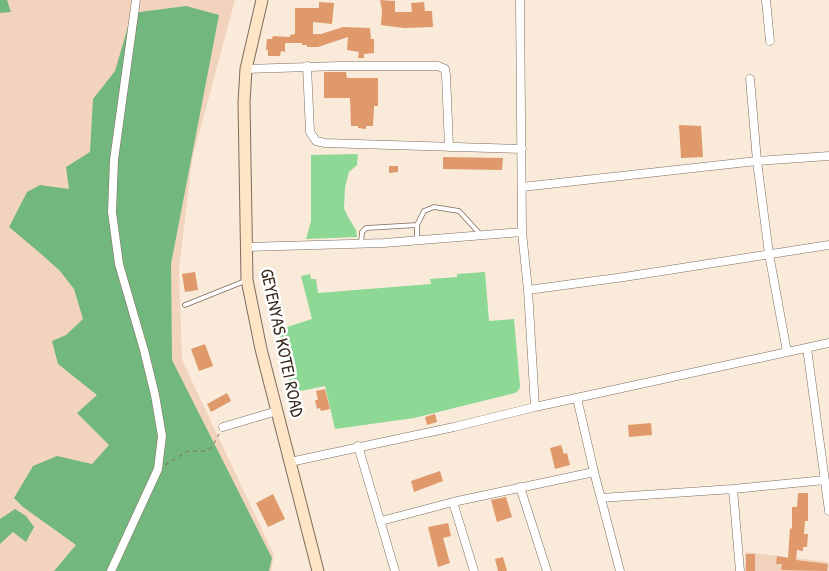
<!DOCTYPE html>
<html>
<head>
<meta charset="utf-8">
<style>
	body { margin:0 }
	canvas { display:block; background:#f9ead9 }
</style>
</head>
<body>
<canvas width="829" height="571"></canvas>
<script>
const ctx = document.querySelector('canvas').getContext('2d');
ctx.lineJoin = 'round';
function fill(path, color) { ctx.fillStyle = color; ctx.fill(path, 'evenodd'); }
const toPath = rows => new Path2D(rows.map(r => 'M' + r).join(''));
function trace(path, color, width, dash) { ctx.strokeStyle = color; ctx.lineWidth = width; ctx.lineCap = dash ? 'butt' : 'round'; ctx.setLineDash(dash || []); ctx.stroke(path); }
function write(font, color, halo, rows, align = 'center') {
  ctx.font = font + ' "Patrick Hand",sans-serif'; ctx.lineWidth = 5; ctx.setLineDash([]); ctx.textBaseline = 'middle'; ctx.strokeStyle = halo; ctx.fillStyle = color; for (const [text, x, y, turn = 0] of rows) {
    ctx.save(); ctx.translate(x, y); ctx.rotate((+turn || 0) * Math.PI / 180); ctx.textAlign = isNaN(turn) ? turn : align; if (halo) ctx.strokeText(text, 0, 0); ctx.fillText(text, 0, 0); ctx.restore();
  }
}
const built = toPath([
	[0,0,235,0,192,160,179,270,182,360,274,555,271,571,0,571],
	[745,552,828,562,829,571,745,571]
]);
const green = toPath([
	[358,154,357,165,349,172,345,187,344,208,348,217,356,230,357,237,306,239,311,221,311,155],
	[485,272,489,321,514,319,520,386,519,390,515,393,414,418,335,429,325,386,291,393,278,330,312,319,301,276,310,274,311,279,316,279,318,293,431,284,430,279,457,277,457,274]
]);
const forest = toPath([
	[0,0,7,0,11,12,0,13],
	[186,6,219,15,171,264,172,360,272,558,269,571,54,571,76,545,23,507,14,498,33,466,57,456,92,464,109,445,77,413,97,395,58,364,52,341,66,335,83,319,74,289,60,271,40,253,9,227,27,192,40,185,69,189,66,167,90,152,93,99,115,71,132,13],
	[15,509,26,516,34,527,26,542,13,532,0,544,0,519]
]);
const building = toPath([
	[380,0,395,1,395,12,412,12,411,3,424,2,425,11,432,11,433,27,404,28,381,25,382,10],
	[319,2,334,3,332,24,313,22,313,34,321,34,343,27,370,28,371,39,374,39,374,53,364,54,364,58,358,58,359,52,347,50,348,37,318,47,307,47,307,45,302,45,302,43,285,43,285,52,281,51,280,56,268,56,268,50,266,50,267,39,272,39,273,36,290,37,290,35,295,34,295,8,319,8],
	[324,72,346,72,347,78,378,78,378,106,374,106,373,126,366,126,366,129,358,128,358,126,351,126,350,98,324,98],
	[679,125,701,126,703,157,681,158],
	[443,157,503,158,502,170,443,169],
	[389,166,398,166,398,172,389,173],
	[195,272,198,290,185,292,182,274],
	[205,344,213,366,199,371,191,349],
	[325,389,330,409,321,411,320,408,317,409,315,400,318,400,316,391],
	[227,393,231,401,211,412,207,404],
	[435,414,437,422,427,425,425,417],
	[651,423,652,435,629,437,628,425],
	[561,445,564,454,567,453,570,465,555,469,550,448],
	[440,471,443,481,414,492,411,481],
	[798,493,808,493,808,521,805,521,804,534,808,534,807,547,803,547,803,551,797,550,796,560,828,564,827,571,781,570,782,564,776,564,777,556,788,558,790,528,792,529,792,507,797,507],
	[273,494,285,519,268,527,256,503],
	[506,497,512,517,497,522,491,500],
	[448,523,451,536,443,538,450,563,438,567,428,527],
	[746,554,755,554,755,571,746,571],
	[503,557,507,571,498,571,495,559]
]);
const path = toPath([
	[165,465,188,451,207,451,212,447,219,434]
]);
const lane = toPath([
	[417,240,417,225,424,211,434,207,459,211,481,235],
	[361,244,362,232,366,228,417,225],
	[185,305,245,281]
]);
const street = toPath([
	[520,0,522,232,528,290,535,407],
	[766,0,770,41],
	[307,66,310,132,316,141,325,143,522,149],
	[246,69,340,66,438,66,445,69,446,75,449,147],
	[750,79,757,161,769,254,787,352],
	[522,187,757,161,829,156],
	[246,247,384,243,522,232],
	[528,290,624,277,829,245],
	[807,348,829,511],
	[577,398,594,472,620,571],
	[223,427,277,411],
	[358,446,395,571],
	[290,462,454,427,535,407,829,343],
	[520,487,547,571],
	[733,489,740,571],
	[601,498,733,489,825,480],
	[453,502,474,571],
	[381,521,453,502,594,472],
	[111,571,158,469,162,436,155,395,144,350,119,264,112,212,114,160,136,0]
]);
const secondary = toPath([
	[262,0,246,69,244,102,247,280,261,349,318,571]
]);
const streetNames = [
	["GEYENYAS KOTEI ROAD",281,343,78]
];
fill(built, '#f2d4be');
fill(green, '#8dd895');
fill(forest, '#72b87e');
fill(building, '#df996a');
trace(lane, '#7e6d5f', 5.5);
trace(street, '#7e6d5f', 9);
trace(secondary, '#7e6d5f', 13);
trace(path, '#7e6d5f', 1, [4, 4]);
trace(lane, '#fff', 4);
trace(street, '#fff', 8);
trace(secondary, '#fde5c5', 11);
write('18px', '#3b2a1e', '#fff', streetNames);
</script>
</body>
</html>
